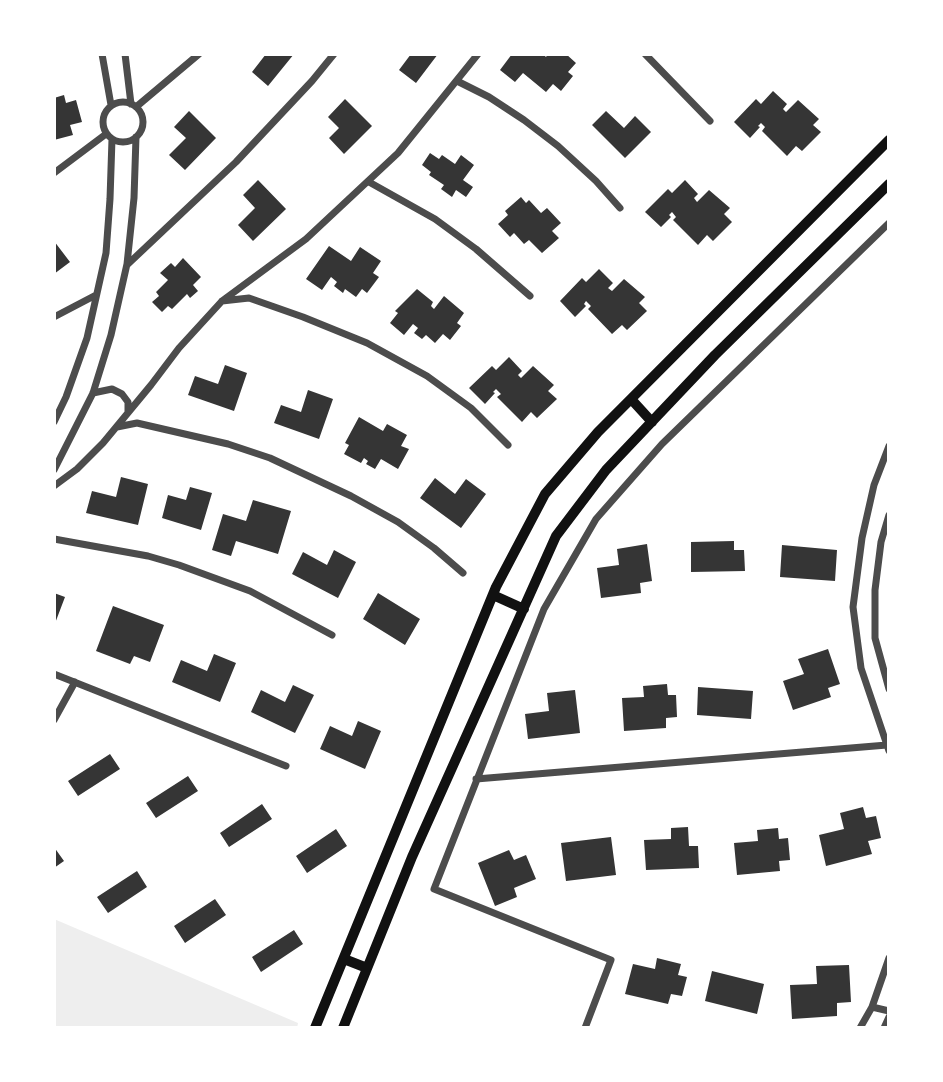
<!DOCTYPE html>
<html>
<head>
<meta charset="utf-8">
<style>
	body { margin:0 }
	#map { position:relative; width:943px; height:1082px; overflow:hidden; background:#fff; font-family:"Times New Roman",serif }
	canvas { display:block }
	.frame { position:absolute; inset:0; border:56px solid #fff; pointer-events:none }
</style>
</head>
<body>
<div id="map">
<canvas width="943" height="1082"></canvas>
<div class="frame"></div>
</div>
<script>
const ctx = document.querySelector('canvas').getContext('2d');
ctx.lineJoin = 'round';
function fill(path, color) { ctx.fillStyle = color; ctx.fill(path, 'evenodd'); }
const toPath = rows => new Path2D(rows.map(r => 'M' + r).join(''));
function trace(path, color, width, dash) { ctx.strokeStyle = color; ctx.lineWidth = width; ctx.lineCap = dash ? 'butt' : 'round'; ctx.setLineDash(dash || []); ctx.stroke(path); }
const green = toPath([
	[54,919,298,1023,297,1028,54,1028]
]);
const building = toPath([
	[266,54,294,54,268,86,252,72],
	[411,54,438,54,416,83,399,70],
	[512,54,543,54,546,57,548,54,566,54,576,63,568,72,573,76,561,91,553,84,546,92,523,73,515,82,500,70],
	[773,91,787,104,783,109,786,112,798,100,819,119,813,125,821,132,802,151,796,146,787,156,762,131,765,127,761,123,758,126,760,127,750,138,734,122,756,99,761,104],
	[64,95,66,103,76,100,82,122,70,125,73,135,54,140,54,98],
	[345,99,372,126,344,154,329,138,339,128,328,117],
	[189,111,216,138,185,170,169,155,186,138,174,127],
	[606,111,624,128,635,116,651,132,625,158,592,125],
	[430,153,439,159,442,155,455,164,461,155,474,165,463,180,473,187,466,197,456,190,452,197,441,189,444,185,429,175,431,172,422,165],
	[258,180,286,209,253,241,238,225,255,208,243,195],
	[685,180,698,194,694,198,697,202,709,190,730,208,724,214,732,222,713,241,707,235,698,245,673,220,676,217,672,212,669,215,671,217,661,227,645,212,668,189,672,193],
	[521,197,526,203,529,200,541,213,547,208,561,223,552,231,559,238,542,253,529,240,524,244,514,233,510,237,498,224,508,215,505,211],
	[54,241,70,262,54,274],
	[329,246,351,261,360,247,381,261,373,273,379,277,367,293,362,289,356,297,345,289,343,293,334,286,337,282,331,277,322,290,306,279],
	[183,258,201,277,193,285,198,291,190,298,187,294,172,309,168,306,162,312,152,302,159,296,156,292,168,280,160,273,171,263,175,267],
	[599,269,613,283,608,288,612,291,624,279,645,297,639,303,647,311,627,330,622,325,612,334,588,309,591,306,586,301,584,304,586,306,575,317,560,301,582,278,586,282],
	[417,289,433,302,431,306,434,309,444,296,464,313,457,323,461,326,450,340,443,334,435,343,426,335,422,339,414,333,418,328,413,324,404,335,390,323,398,313,395,311],
	[509,357,522,371,518,375,521,378,533,366,554,385,548,391,557,399,537,418,531,412,522,422,497,397,501,394,496,389,493,392,495,393,485,404,469,388,492,366,496,370],
	[225,365,247,373,234,411,188,395,195,376,218,384],
	[308,390,333,399,319,439,274,423,281,405,301,412],
	[359,417,383,431,387,424,407,435,401,446,409,449,398,469,381,459,375,469,366,464,368,461,364,458,361,463,344,454,349,445,345,443],
	[121,477,148,484,138,525,86,513,92,491,116,497],
	[435,478,455,494,466,479,486,494,461,528,420,498],
	[190,487,212,493,201,530,162,518,168,495,186,500],
	[253,500,291,511,278,554,236,541,231,556,212,550,223,514,246,521],
	[734,541,734,550,744,550,745,571,691,572,691,542],
	[647,544,652,581,640,583,641,593,601,598,597,568,619,565,617,549],
	[782,545,837,550,835,581,780,577],
	[334,550,356,562,338,598,292,574,303,552,327,565],
	[54,593,65,597,54,626],
	[378,593,420,619,405,645,363,619],
	[113,606,164,625,150,662,134,656,130,664,96,651],
	[828,649,840,684,828,688,831,697,793,710,783,681,804,674,798,659],
	[214,654,236,663,220,702,172,682,181,660,207,671],
	[667,684,668,695,676,695,677,717,666,718,666,728,624,731,622,698,644,697,643,686],
	[293,685,314,695,295,733,251,712,261,690,285,702],
	[698,687,753,691,751,719,697,715],
	[575,690,580,733,528,739,525,714,549,711,547,693],
	[358,721,381,731,365,769,320,749,330,726,352,736],
	[110,754,120,769,78,796,68,781],
	[188,776,198,791,156,818,146,803],
	[262,804,272,819,229,847,220,833],
	[863,807,866,818,876,816,881,838,868,841,872,854,826,866,819,835,844,829,840,813],
	[688,827,689,846,698,846,699,868,646,870,644,840,671,839,671,828],
	[778,828,779,839,788,838,790,860,779,861,780,871,737,875,734,843,758,841,757,830],
	[336,829,347,846,307,873,296,856],
	[611,837,616,875,566,881,561,843],
	[54,847,64,861,54,868],
	[509,850,514,860,526,855,536,879,514,888,517,897,495,906,478,863],
	[137,871,147,887,108,913,97,897],
	[215,899,226,915,185,943,174,926],
	[294,930,303,944,261,972,252,957],
	[657,958,681,964,678,975,687,977,682,996,671,994,668,1004,625,994,633,964,655,969],
	[849,965,851,1002,837,1003,837,1016,792,1019,790,985,817,984,816,966],
	[712,971,764,984,757,1014,705,1001]
]);
const minor = toPath([
	[102,54,111,105],
	[125,54,131,104],
	[645,54,710,121],
	[457,81,489,97,524,120,558,146,596,181,620,208],
	'103 122a20 20 0 1 1 40 0a20 20 0 1 1-40 0Z',
	[136,107,199,54],
	[54,173,106,134],
	[369,182,435,219,476,249,530,296],
	[128,264,236,162,312,81,334,54],
	[222,301,249,298,303,317,367,343,427,376,471,408,508,445],
	[54,317,96,295],
	[93,393,112,389,122,394,128,402,128,412],
	[54,422,66,397,87,338,106,253,110,199,112,139],
	[117,427,137,423,228,444,270,458,351,496,398,522,434,548,463,573],
	[889,446,874,485,862,538,853,607,861,668,889,751],
	[54,470,93,393,111,335,127,264,134,198,136,137],
	[54,486,77,469,103,443,151,385,179,348,222,301,306,239,398,153,478,54],
	[889,515,881,542,875,590,875,638,889,689],
	[54,539,148,556,179,565,250,591,332,635],
	[54,674,286,766],
	[54,720,75,682],
	[476,779,887,745],
	[872,1007,889,1011],
	[585,1028,611,960,434,889,544,609,596,519,662,444,889,223],
	[860,1028,872,1007,889,958],
	[884,1028,889,1017]
]);
const secondary = toPath([
	[631,399,652,422],
	[493,595,524,609],
	[344,959,367,968],
	[315,1028,496,587,545,494,598,432,889,140],
	[343,1028,412,857,556,536,606,470,715,355,889,184]
]);
fill(green, '#eee');
fill(building, '#353535');
trace(minor, '#4c4c4c', 7);
trace(secondary, '#111', 10);
</script>
</body>
</html>
